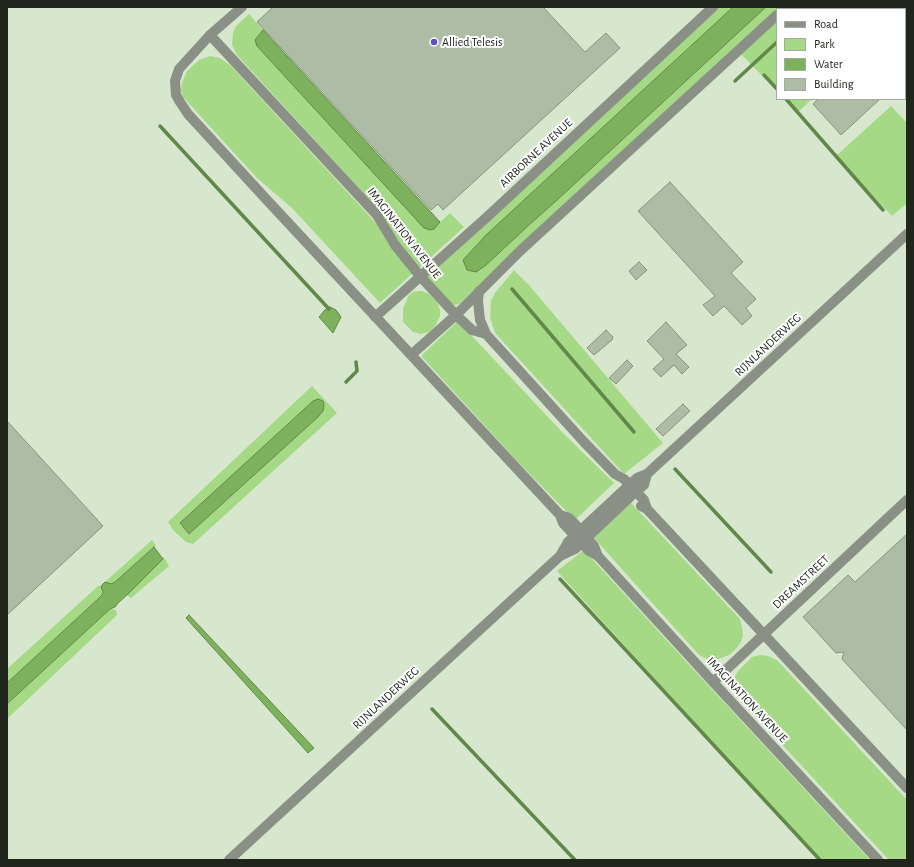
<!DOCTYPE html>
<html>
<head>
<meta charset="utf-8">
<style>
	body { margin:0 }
	#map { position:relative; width:914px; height:867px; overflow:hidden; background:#d7e7ce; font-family:"Alegreya Sans",sans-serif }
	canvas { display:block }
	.frame { position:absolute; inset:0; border:8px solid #21261d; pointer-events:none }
	.legend { position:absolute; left:776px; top:8px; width:130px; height:92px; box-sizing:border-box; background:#fff; border:1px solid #a6a8a5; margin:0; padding:5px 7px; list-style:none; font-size:12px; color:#21261d }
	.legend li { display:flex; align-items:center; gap:8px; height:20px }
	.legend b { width:20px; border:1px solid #a6a8a5 }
</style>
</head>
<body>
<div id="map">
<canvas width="914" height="867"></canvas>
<div class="frame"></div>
<ul class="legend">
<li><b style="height:5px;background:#8a9086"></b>Road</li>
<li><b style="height:11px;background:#a5d986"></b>Park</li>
<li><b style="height:11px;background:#7db15c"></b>Water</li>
<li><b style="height:11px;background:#adbca5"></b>Building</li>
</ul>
</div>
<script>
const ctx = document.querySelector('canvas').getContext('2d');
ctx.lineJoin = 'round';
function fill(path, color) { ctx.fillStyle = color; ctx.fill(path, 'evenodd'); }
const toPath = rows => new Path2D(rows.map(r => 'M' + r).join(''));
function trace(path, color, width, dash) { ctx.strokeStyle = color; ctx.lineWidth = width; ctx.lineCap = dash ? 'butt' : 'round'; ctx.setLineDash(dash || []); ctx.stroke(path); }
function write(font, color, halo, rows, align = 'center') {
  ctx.font = font + ' "Alegreya Sans",sans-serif'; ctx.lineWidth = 4; ctx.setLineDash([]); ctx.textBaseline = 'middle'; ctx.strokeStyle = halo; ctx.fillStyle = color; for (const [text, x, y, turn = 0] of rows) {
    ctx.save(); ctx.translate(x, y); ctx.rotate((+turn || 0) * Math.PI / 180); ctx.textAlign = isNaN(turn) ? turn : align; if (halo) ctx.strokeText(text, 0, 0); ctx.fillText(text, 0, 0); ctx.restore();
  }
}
const green = toPath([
	[718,7,733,7,486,235,463,260,485,266,529,225,556,201,766,7,781,7,777,9,777,11,459,304,455,305,452,304,428,278,428,276],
	[790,7,907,7,907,11,905,13,905,9,788,9],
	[249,14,263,30,255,40,257,46,348,145,438,224,450,213,464,227,419,268,396,239,380,211,237,55,232,45,233,33,236,26],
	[777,19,777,91,740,53],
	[210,56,220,58,231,66,375,222,414,272,380,303,292,208,257,178,183,97,181,90,182,83,187,71,199,60],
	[785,99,812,99,798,112],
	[891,106,907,123,907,203,892,216,836,156],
	[514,270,528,284,663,443,624,474,495,333,490,317,491,301,495,293],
	[418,291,422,291,429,294,438,303,440,311,440,316,435,326,429,332,421,334,413,332,403,322,403,309,408,297,408,296,413,292],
	[458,321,563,433,614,483,575,520,519,463,422,357,422,355],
	[312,386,337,413,193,544,186,542,173,530,168,522],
	[318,399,323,411,318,417,189,534,180,524,313,401],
	[631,503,740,619,742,627,743,635,741,642,736,649,729,655,715,660,707,659,699,655,594,538],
	[152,540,156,545,154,547,115,582,111,584,105,582],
	[584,550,681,656,870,860,819,860,557,571],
	[164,557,169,566,131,598,127,595],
	[98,586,101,586,102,589,102,595,7,683,7,669],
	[110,609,116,610,117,615,7,719,7,704],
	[760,655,768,656,777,660,907,800,907,860,889,860,738,697,734,684,735,676,738,671,752,657]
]);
const water = toPath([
	[733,7,766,7,556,201,529,225,485,266,476,272,467,270,463,260,486,235,733,7],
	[263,30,440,222,434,229,430,230,424,228,257,46,255,40,263,30],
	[330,307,336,310,341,317,333,333,319,317,325,310,330,307],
	[318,399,323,401,324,405,323,411,318,417,189,534,180,523,313,401,318,399],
	[154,547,163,559,127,595,118,603,115,607,110,609,7,704,7,683,98,599,102,595,103,592,101,586,105,582,111,584,115,582,154,547],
	[189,615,314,748,308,753,186,618,189,615]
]);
const stream = toPath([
	[813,9,815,7],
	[764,75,777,89],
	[735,81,777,42],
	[786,99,883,210],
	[160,126,329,309],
	[512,289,634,432],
	[346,382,357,371,356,362],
	[675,469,771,572],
	[560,579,820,860],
	[432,709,575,860]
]);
const building = toPath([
	[273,7,543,7,585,52,606,33,620,48,443,210,438,204,431,210,257,22,273,7],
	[818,99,880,99,841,135,813,104,818,99],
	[670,182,743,262,731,273,756,299,746,308,752,316,742,325,724,306,713,316,703,305,715,296,638,211,670,182],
	[639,262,647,270,636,280,629,271,639,262],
	[666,322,687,345,676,354,689,367,682,374,674,365,661,377,653,369,664,359,647,341,666,322],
	[606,330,613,337,612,340,594,355,587,348,606,330],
	[627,360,633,366,616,384,609,378,627,360],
	[683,404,690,411,663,436,656,429,683,404],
	[7,421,103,526,7,615,7,421],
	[907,534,907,730,842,659,844,652,836,653,803,617,848,575,855,582,907,534]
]);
const minor = toPath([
	[242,7,210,35,179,69,175,81,176,95,180,102,188,114,266,199,560,515,563,523,589,551,598,556,713,682,878,860],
	[784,9,786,7],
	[210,35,377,215,395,245,420,276,456,315,472,330,486,334,584,442,615,474,624,479,644,500,647,509],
	[479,291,478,301,480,320,486,334],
	[375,317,487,217,713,7],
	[411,355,456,315,520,251,777,15],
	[641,506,647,509,907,788],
	[560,515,569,518,575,524,594,546,598,556],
	[560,556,575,549,631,496,644,485,647,474],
	[713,682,907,500],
	[229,860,560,556,568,542,625,489,637,478,647,474,907,234]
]);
const markers = [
	[434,42,4,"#5f4fc8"]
];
const poiNames = [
	["Allied Telesis",442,42]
];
const streetNames = [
	["AIRBORNE AVENUE",536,153,-43],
	["IMAGINATION AVENUE",404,233,52],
	["RIJNLANDERWEG",768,345,-43],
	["DREAMSTREET",801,582,-43],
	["RIJNLANDERWEG",386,698,-43],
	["IMAGINATION AVENUE",747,700,47]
];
fill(green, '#a5d986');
fill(water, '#7db15c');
trace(water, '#618749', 1);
trace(stream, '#618749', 3.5);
fill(building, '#adbca5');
trace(building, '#85947d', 1);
trace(minor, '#8a9086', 10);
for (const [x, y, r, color] of markers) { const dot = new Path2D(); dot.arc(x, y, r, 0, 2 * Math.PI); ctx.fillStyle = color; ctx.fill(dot); trace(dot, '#fff', 1.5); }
write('12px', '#21261d', '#fff', poiNames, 'left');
write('12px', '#21261d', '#fff', streetNames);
</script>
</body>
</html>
